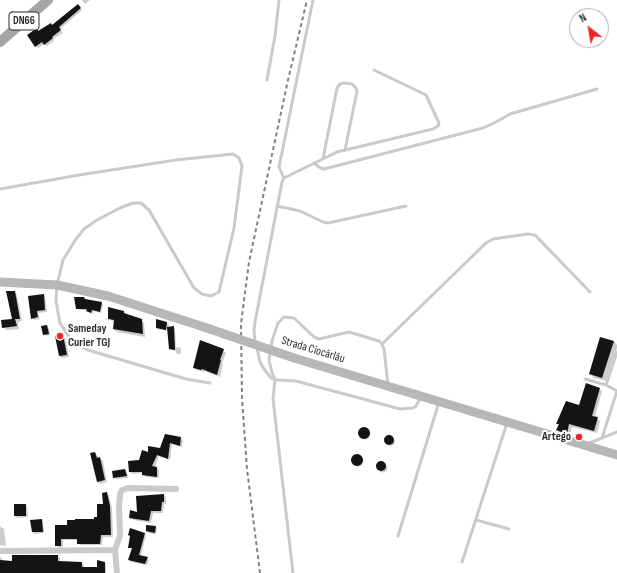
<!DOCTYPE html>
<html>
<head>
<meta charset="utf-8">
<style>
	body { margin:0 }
	#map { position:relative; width:617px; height:573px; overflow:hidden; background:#fff; font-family:"Sofia Sans Condensed",sans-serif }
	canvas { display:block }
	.north { position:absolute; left:569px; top:8px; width:40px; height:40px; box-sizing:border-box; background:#fff; border:1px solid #ababab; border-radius:50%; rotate:329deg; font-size:11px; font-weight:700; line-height:16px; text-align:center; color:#2d2d2d }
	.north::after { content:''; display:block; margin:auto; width:14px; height:18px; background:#f22127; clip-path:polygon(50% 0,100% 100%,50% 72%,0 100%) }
</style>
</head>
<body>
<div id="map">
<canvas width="617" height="573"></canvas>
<div class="north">N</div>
</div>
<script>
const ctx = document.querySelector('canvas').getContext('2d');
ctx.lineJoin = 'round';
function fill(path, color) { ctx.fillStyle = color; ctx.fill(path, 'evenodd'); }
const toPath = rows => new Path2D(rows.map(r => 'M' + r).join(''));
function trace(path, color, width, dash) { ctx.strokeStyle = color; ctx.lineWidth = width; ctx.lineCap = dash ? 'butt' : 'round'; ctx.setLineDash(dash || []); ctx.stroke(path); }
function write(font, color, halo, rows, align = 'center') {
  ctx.font = font + ' "Sofia Sans Condensed",sans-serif'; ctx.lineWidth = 4; ctx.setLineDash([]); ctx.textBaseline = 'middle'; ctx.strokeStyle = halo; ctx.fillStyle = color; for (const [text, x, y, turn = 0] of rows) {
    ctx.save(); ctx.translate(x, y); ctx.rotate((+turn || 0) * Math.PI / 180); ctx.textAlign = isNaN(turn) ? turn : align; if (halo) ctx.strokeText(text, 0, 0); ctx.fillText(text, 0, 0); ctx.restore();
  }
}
const shadow = toPath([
	[82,0,90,0,85,4],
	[77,5,82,10,60,29,63,33,53,39,54,41,47,46,44,44,38,48,36,46,37,29,39,32,53,26],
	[14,292,17,295,22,321,18,322,19,329,6,330,3,327,13,319],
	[43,295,45,297,47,312,38,313,40,319,34,320,32,318],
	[86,300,101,303,103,305,101,313,94,311,93,314,86,310,79,310,77,308],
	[124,312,126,314,141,320,144,323,145,337,117,332,114,329,115,322,112,321,109,318],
	[167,323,169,324,168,328,173,327,175,329,176,347,181,348,181,354,177,354,176,351,171,350,170,349,169,331,158,329,157,327],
	[47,326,49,328,50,335,46,336,44,334],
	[63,336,66,339,69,357,62,358,59,356],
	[614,341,617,345,617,348,606,381,594,378,590,374],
	[223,350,226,353,222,363,223,364,220,377,204,371,204,372,197,370,194,367],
	[599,389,602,391,595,417,600,421,597,433,572,427,570,436,560,433,557,430,559,426,557,424,580,406],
	'359.5 434a5.5 5.5 0 1 1 11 0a5.5 5.5 0 1 1-11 0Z',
	[166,435,181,438,183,440,182,447,172,444,170,460,159,456,155,467,159,470,159,478,145,477,143,473,132,474,130,472,140,461,149,454,161,450],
	[387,437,391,437,395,441,394,445,390,446,385,441],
	[95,453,99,458,100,458,103,461,107,482,100,484,97,481],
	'352.5 461a5.5 5.5 0 1 1 11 0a5.5 5.5 0 1 1-11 0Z',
	'378.5 468a4.5 4.5 0 1 1 9 0a4.5 4.5 0 1 1-9 0Z',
	[125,470,127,472,128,478,116,479,114,478],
	[107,494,109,496,112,508,113,537,103,537,102,545,80,545,78,543,78,540,63,540,63,547,58,547,56,545,68,526,98,518,104,505],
	[164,495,166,497,166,504,164,504,163,513,153,513,151,523,133,520,131,517,138,513,137,497],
	[25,505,27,506,28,517,17,518,15,516],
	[41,520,43,522,44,533,34,534,33,532],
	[0,526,4,529,6,546,0,545],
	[156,527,157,529,156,534,148,533,147,531],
	[144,534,146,535,141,556,149,560,147,565,131,562,129,560,133,549,129,547],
	[57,556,60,558,60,562,82,563,84,565,84,568,98,568,104,563,106,566,106,573,0,573,0,557,2,559,2,561,13,562]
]);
const building = toPath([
	[78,4,81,8,59,27,61,30,52,37,53,38,44,45,42,42,35,47,27,35,37,28,38,31,51,23,52,25],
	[6,291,15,291,20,319,15,319,17,326,2,328,1,320,12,319],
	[44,294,45,310,37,311,38,317,31,319,28,296],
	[74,297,84,297,85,299,102,302,100,312,92,310,91,313,86,311,87,309,76,309],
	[108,307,124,311,124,313,142,319,143,334,113,329,114,320,108,319],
	[156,319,167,322,166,330,156,328],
	[47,325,49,334,43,335,41,326],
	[174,326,175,350,169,349,167,327],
	[63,335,67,355,59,356,55,336],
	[600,337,614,341,602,378,589,374],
	[200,340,224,349,220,360,221,360,217,375,202,369,201,370,193,368],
	[586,383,600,388,592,416,598,417,594,431,569,424,567,434,556,430,559,424,556,424,566,401,579,405],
	'358 433a6 6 0 1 1 12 0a6 6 0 1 1-12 0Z',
	[165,434,181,437,180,446,170,443,168,459,157,455,152,466,157,467,157,477,142,475,142,472,129,472,128,461,139,460,142,450,148,452,148,446,160,448],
	'384 440a5 5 0 1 1 10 0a5 5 0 1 1-10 0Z',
	[95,452,97,458,100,457,105,480,97,482,90,453],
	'351 460a6 6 0 1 1 12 0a6 6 0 1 1-12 0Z',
	'376 466a5 5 0 1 1 10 0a5 5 0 1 1-10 0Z',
	[125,469,127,476,113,478,112,471],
	[107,492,110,506,111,535,101,535,100,544,77,544,77,539,61,539,61,546,55,546,55,525,67,525,67,520,75,520,75,519,94,519,94,517,97,517,97,504,103,504,102,493],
	[164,494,164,502,162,502,161,511,151,511,149,521,129,518,130,510,137,512,136,496],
	[14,504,26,504,26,516,14,516],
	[42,519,43,532,32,532,30,520],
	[146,525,156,526,155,533,146,531],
	[130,528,145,533,139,555,148,557,145,564,128,560,132,548,128,548,130,536,128,535],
	[12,555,58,555,58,561,82,562,82,567,97,567,97,560,105,562,105,573,0,573,0,560,12,561]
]);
const lane = toPath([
	[267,80,275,36,279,0],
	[323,159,337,88,340,84,344,83,352,84,355,87,357,91,345,150],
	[314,163,319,167,324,169,483,128,496,122,510,114,597,89],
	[284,178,279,167,313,0],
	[0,189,79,175,176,160,233,154,239,158,242,166,234,228,219,292,211,296,202,294,194,288,149,210,141,203,133,203,120,208,97,220,84,229,76,239,63,260,57,285,56,301,60,323,67,334,76,344,88,350,186,379,210,383],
	[277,206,300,211,323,222,328,223,406,206],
	[255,342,254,330,255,322,282,182,284,178,337,152,433,129,438,126,439,123,426,95,374,70],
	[382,344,486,243,493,239,528,234,535,235,590,292],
	[257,348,260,362,264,369,271,378,278,380,296,381,400,409,413,408,416,406,421,397],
	[585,379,606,385,617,391,602,438],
	[606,385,617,352],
	[587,444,617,432],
	[476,520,509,529],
	[398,536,439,402],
	[462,562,507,423],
	[293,573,273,399,275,379,272,373,269,360,272,341,278,323,284,317,294,318,314,337,319,339,349,332,379,341,382,344,384,349,388,385]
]);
const street = toPath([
	[0,551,115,550],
	[117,573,115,550,120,535,119,507,120,494,122,490,128,488,176,489]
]);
const secondary = toPath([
	[0,282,57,285,108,296,210,329],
	[294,358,617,455]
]);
const primary = toPath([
	[0,42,48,0]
]);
const rail = toPath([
	[260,573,247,469,242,398,241,324,249,262,288,80,307,0]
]);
const secondaryBridge = toPath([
	[210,329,294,358]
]);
const markers = [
	[60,336,4,"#f22127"],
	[579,437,4,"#f22127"]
];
const shields = [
	[24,21,30]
];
const shieldNames = [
	["DN66",24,21]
];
const poiNames = [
	["Sameday",68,329],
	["Curier TGJ",68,343],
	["Artego",571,437,"right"]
];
const streetNames = [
	["Strada Ciocârlău",313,350,17]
];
fill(shadow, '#0003');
fill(building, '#141414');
trace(lane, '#cacaca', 3);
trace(street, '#cacaca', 6);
trace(secondary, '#b7b7b7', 9);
trace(primary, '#a5a5a5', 10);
trace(rail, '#828282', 2, [4, 3]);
trace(secondaryBridge, '#b7b7b7', 9);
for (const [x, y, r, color] of markers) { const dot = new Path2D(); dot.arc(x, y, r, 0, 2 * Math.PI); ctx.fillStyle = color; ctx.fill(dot); trace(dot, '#fff', 1.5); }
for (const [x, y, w] of shields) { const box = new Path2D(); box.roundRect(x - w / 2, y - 9, w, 18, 3); ctx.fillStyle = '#fff'; ctx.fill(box); trace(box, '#2d2d2d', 1); }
write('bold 11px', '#2d2d2d', null, shieldNames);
write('bold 12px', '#2d2d2d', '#fff', poiNames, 'left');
write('12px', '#2d2d2d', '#fff', streetNames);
</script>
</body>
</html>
